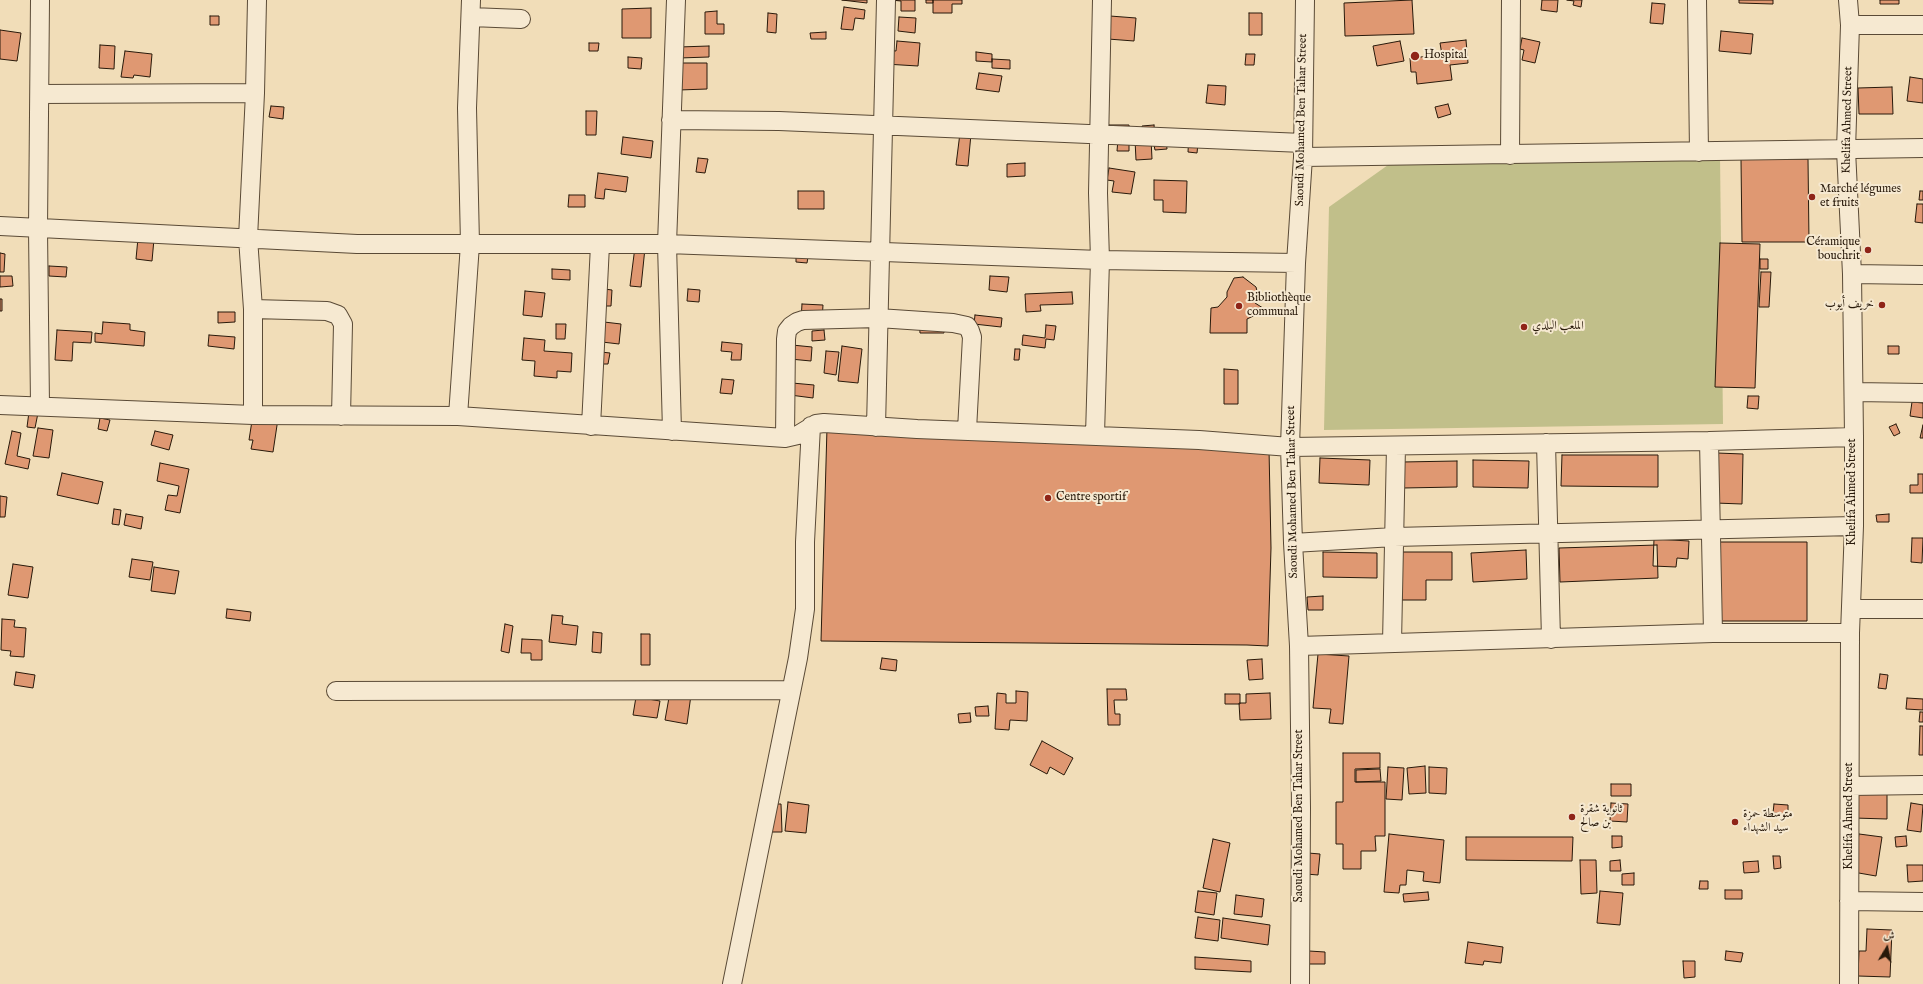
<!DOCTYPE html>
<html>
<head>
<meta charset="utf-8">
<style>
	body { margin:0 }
	#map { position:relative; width:1923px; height:984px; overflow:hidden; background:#f1ddb8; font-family:"IM FELL English",Amiri,serif }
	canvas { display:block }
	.north { position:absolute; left:1867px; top:928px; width:40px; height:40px; -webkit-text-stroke:3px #f6e9d1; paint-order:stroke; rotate:10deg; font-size:11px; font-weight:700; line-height:16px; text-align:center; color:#28190a }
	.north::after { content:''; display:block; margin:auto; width:14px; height:18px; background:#28190a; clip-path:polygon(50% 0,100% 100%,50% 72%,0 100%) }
</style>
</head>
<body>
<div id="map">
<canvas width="1923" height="984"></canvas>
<div class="north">ش</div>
</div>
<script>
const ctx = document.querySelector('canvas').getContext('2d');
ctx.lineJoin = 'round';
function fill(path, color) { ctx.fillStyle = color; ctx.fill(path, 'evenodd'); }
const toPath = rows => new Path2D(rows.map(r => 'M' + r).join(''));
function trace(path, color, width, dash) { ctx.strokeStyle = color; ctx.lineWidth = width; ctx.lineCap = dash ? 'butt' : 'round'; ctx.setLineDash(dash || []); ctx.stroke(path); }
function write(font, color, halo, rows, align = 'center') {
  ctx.font = font + ' "IM FELL English",Amiri,serif'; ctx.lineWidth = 4; ctx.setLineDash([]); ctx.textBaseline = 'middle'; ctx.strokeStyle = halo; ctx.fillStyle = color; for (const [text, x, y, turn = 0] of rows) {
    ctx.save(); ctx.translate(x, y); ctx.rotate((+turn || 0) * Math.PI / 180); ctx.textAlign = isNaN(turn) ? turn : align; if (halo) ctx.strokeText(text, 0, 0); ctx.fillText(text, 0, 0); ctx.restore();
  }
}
const green = toPath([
	[1720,155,1723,424,1324,430,1329,207,1388,165]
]);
const building = toPath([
	[842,0,867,0,867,3,842,0],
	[891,0,915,0,915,11,901,11,901,1,891,0],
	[926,0,933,0,933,3,926,3,926,0],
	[933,0,962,0,962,4,952,4,952,13,933,13,933,0],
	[1412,0,1414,34,1345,36,1344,3,1412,0],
	[1542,0,1558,0,1557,12,1541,10,1542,0],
	[1567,0,1582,0,1581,7,1573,5,1574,1,1567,0],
	[1739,0,1773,0,1773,4,1739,3,1739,0],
	[1880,0,1899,0,1899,4,1880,4,1880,0],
	[1652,3,1665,4,1663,24,1650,23,1652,3],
	[844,7,865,10,864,19,855,18,853,30,841,29,844,7],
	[651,8,651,38,622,38,622,9,651,8],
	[717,11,717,24,724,24,724,34,705,34,705,12,717,11],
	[768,13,777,14,776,33,767,32,768,13],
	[1249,13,1262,13,1262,35,1249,35,1249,13],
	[210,16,219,16,219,25,210,25,210,16],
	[1110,16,1136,18,1134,41,1108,39,1110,16],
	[899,17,916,18,915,33,898,31,899,17],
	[0,30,21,33,17,61,0,59,0,30],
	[1721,31,1753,34,1751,54,1719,51,1721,31],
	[826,32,826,39,811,39,810,33,826,32],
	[1522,38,1540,42,1535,63,1522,60,1524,50,1520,49,1522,38],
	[1466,40,1468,63,1450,65,1452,80,1417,84,1416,72,1411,72,1410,58,1442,55,1440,43,1466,40],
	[897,41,920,43,918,66,885,64,886,50,896,51,897,41],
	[1400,41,1404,61,1377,66,1373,46,1400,41],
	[589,43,599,43,598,51,589,51,589,43],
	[100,45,115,46,114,69,99,68,100,45],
	[709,46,709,57,679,58,679,47,709,46],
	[125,51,152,54,150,77,134,75,133,78,121,77,125,51],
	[976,52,992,54,992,62,976,61,976,52],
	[1246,54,1255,54,1254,65,1245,65,1246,54],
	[628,57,642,58,641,69,628,68,628,57],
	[992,59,1010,60,1010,69,992,68,992,59],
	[678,63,707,63,707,89,679,90,678,63],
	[979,73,1002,76,999,92,976,89,979,73],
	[1910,77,1923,79,1923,103,1907,101,1910,77],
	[1208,85,1226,86,1225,105,1206,103,1208,85],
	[1892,87,1893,114,1859,114,1858,88,1892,87],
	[1448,104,1451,114,1438,118,1435,107,1448,104],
	[271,106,284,107,283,119,269,117,271,106],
	[586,111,597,111,596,135,586,135,586,111],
	[1109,125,1129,125,1129,151,1117,151,1118,139,1109,139,1109,125],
	[1154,125,1155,138,1151,139,1152,159,1136,160,1135,140,1143,139,1142,126,1154,125],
	[960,133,971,134,968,166,956,165,960,133],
	[1189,133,1199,134,1197,153,1188,152,1189,133],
	[623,137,653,141,651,158,621,154,623,137],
	[1166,138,1167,149,1155,150,1153,140,1166,138],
	[698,158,708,159,705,173,696,172,698,158],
	[1741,159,1808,159,1809,242,1742,242,1741,159],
	[1025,163,1025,176,1007,177,1007,164,1025,163],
	[1109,168,1135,172,1131,194,1112,192,1114,181,1107,180,1109,168],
	[598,173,628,177,626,192,605,189,604,199,595,198,598,173],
	[1154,180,1187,181,1186,213,1163,212,1163,200,1154,200,1154,180],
	[798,191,824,191,824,209,798,209,798,191],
	[1920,191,1923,191,1923,200,1919,200,1920,191],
	[569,195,585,195,585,207,568,207,569,195],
	[1917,204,1923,204,1923,223,1915,222,1917,204],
	[138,238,154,239,152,261,136,259,138,238],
	[1720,243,1760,244,1755,388,1715,387,1720,243],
	[635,247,645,248,641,287,630,286,635,247],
	[0,253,5,254,4,272,0,272,0,253],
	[796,256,808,257,807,263,796,262,796,256],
	[1760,259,1768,259,1768,269,1760,269,1760,259],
	[49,266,67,267,66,277,49,276,49,266],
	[552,269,570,270,570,280,552,279,552,269],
	[1761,272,1771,272,1769,307,1759,307,1761,272],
	[0,276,12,276,13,286,0,287,0,276],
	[990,276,1009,277,1007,292,989,290,990,276],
	[1243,277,1256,287,1257,291,1255,303,1266,310,1247,319,1247,333,1210,333,1211,308,1218,307,1227,297,1227,292,1234,278,1243,277],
	[604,289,612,290,611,306,602,306,604,289],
	[688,289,700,290,699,302,687,301,688,289],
	[525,291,545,293,542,317,523,315,525,291],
	[1072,292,1073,304,1040,305,1041,311,1026,312,1025,294,1072,292],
	[0,299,2,299,2,311,0,311,0,299],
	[802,304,823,305,822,321,801,320,802,304],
	[218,312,235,312,235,322,218,323,218,312],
	[975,315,1002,318,1001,327,974,324,975,315],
	[919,316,943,316,944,333,920,333,919,316],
	[103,322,130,324,130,330,145,332,144,346,95,342,95,333,102,334,103,322],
	[604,322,621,324,619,344,602,342,604,322],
	[556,324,566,324,565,339,556,339,556,324],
	[1046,325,1056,326,1054,340,1046,339,1045,348,1022,345,1023,335,1045,338,1046,325],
	[57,330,92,332,91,343,73,342,72,361,55,360,57,330],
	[824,330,825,340,812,341,812,331,824,330],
	[209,335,235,337,234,349,208,346,209,335],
	[524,338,545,340,544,351,572,353,571,372,557,371,557,378,534,376,535,361,522,360,524,338],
	[722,342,742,344,741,360,731,360,732,352,721,351,722,342],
	[792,345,812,347,811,361,790,359,792,345],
	[842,346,862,349,858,383,838,381,842,346],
	[1888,346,1899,346,1899,354,1888,354,1888,346],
	[1015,349,1020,349,1019,360,1014,360,1015,349],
	[826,351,839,352,836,375,824,373,826,351],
	[601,352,610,353,608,364,600,364,601,352],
	[1224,369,1238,370,1238,404,1224,404,1224,369],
	[722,379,734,380,732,394,720,393,722,379],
	[792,383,814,385,813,398,790,395,792,383],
	[1748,396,1759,396,1758,409,1747,408,1748,396],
	[1912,402,1923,403,1923,418,1910,416,1912,402],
	[254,408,279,412,273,452,251,449,253,440,249,440,254,408],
	[29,412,38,413,35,428,27,427,29,412],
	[100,418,110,420,107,431,98,429,100,418],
	[1896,424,1900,433,1894,436,1889,427,1896,424],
	[1923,425,1923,438,1920,438,1923,425],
	[38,428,53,430,49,458,33,456,38,428],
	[827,428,1269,449,1271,548,1268,646,1247,645,821,641,827,428],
	[12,431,21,433,17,456,30,459,28,469,5,464,12,431],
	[155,431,173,435,169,450,151,445,155,431],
	[1717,453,1743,454,1742,504,1715,503,1717,453],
	[1562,455,1658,455,1658,487,1561,486,1562,455],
	[1320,458,1370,460,1369,485,1319,483,1320,458],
	[1473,460,1529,461,1528,488,1473,487,1473,460],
	[1457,461,1457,487,1403,488,1402,462,1457,461],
	[160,463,189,469,180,513,165,510,168,495,177,496,179,486,157,481,160,463],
	[62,473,103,482,98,504,57,495,62,473],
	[1918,474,1923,474,1923,493,1910,493,1910,485,1918,485,1918,474],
	[0,496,7,497,5,517,0,517,0,496],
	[114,509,121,510,119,525,112,524,114,509],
	[126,514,143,517,141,529,124,525,126,514],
	[1889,514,1889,522,1877,522,1876,515,1889,514],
	[1912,538,1923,538,1922,563,1911,562,1912,538],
	[1654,539,1689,541,1688,559,1677,558,1676,567,1653,566,1654,539],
	[1719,542,1807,542,1807,621,1719,621,1719,542],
	[1657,545,1658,578,1560,582,1559,548,1657,545],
	[1526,550,1527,579,1473,582,1471,553,1526,550],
	[1323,552,1377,553,1377,578,1323,577,1323,552],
	[1402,552,1452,552,1452,580,1426,580,1426,600,1402,600,1402,552],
	[132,559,153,562,150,580,129,577,132,559],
	[13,564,33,567,28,598,8,595,13,564],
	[154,567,179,571,175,594,151,591,154,567],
	[1323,596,1323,610,1308,610,1307,597,1323,596],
	[227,609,251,612,250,621,226,618,227,609],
	[552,615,563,616,562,624,578,626,576,645,549,642,552,615],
	[2,619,15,620,14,627,26,628,24,657,10,656,11,651,1,650,2,619],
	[505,624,513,626,509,653,501,651,505,624],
	[593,632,602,633,601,653,592,652,593,632],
	[641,634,650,634,650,665,641,665,641,634],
	[522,639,542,640,542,660,531,660,531,653,521,653,522,639],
	[1318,654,1349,656,1343,724,1329,723,1331,709,1313,708,1318,654],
	[882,658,897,660,896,671,880,669,882,658],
	[1262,659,1263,679,1249,680,1247,660,1262,659],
	[16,672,35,675,33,688,14,685,16,672],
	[1880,674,1888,675,1886,689,1878,688,1880,674],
	[1107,689,1126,689,1127,700,1114,700,1115,714,1120,714,1120,725,1108,725,1107,689],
	[1016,691,1028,692,1027,721,1010,720,1009,730,995,729,997,693,1006,694,1006,703,1016,703,1016,691],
	[670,692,691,695,687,724,665,720,670,692],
	[1270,693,1271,719,1240,720,1239,703,1246,703,1246,694,1270,693],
	[1225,694,1240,694,1240,704,1225,704,1225,694],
	[636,697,660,701,657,718,633,715,636,697],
	[1907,698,1923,699,1923,710,1906,709,1907,698],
	[988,706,989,716,976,716,975,707,988,706],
	[1920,712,1923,712,1923,722,1919,722,1920,712],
	[970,713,971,722,959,723,958,714,970,713],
	[1920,726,1923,726,1923,755,1919,755,1920,726],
	[1042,741,1073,758,1064,775,1050,767,1047,774,1030,765,1042,741],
	[1343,753,1380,753,1380,768,1355,769,1355,782,1385,782,1385,836,1375,836,1376,851,1361,851,1361,869,1343,869,1343,844,1336,844,1336,802,1343,802,1343,753],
	[1425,766,1426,793,1409,794,1407,768,1425,766],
	[1388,767,1404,768,1402,800,1386,799,1388,767],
	[1429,767,1447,768,1446,794,1429,793,1429,767],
	[1380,769,1381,781,1356,782,1356,770,1380,769],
	[1855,781,1887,782,1887,819,1854,818,1855,781],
	[1611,784,1631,784,1631,796,1611,796,1611,784],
	[788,802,809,805,806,833,785,831,788,802],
	[1611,803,1628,804,1627,822,1610,821,1611,803],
	[1911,803,1923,805,1921,832,1907,830,1911,803],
	[771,804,781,804,782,832,771,832,771,804],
	[1774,804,1788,805,1788,814,1773,813,1774,804],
	[1389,834,1444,840,1440,883,1423,881,1424,872,1407,870,1406,885,1400,885,1399,893,1384,892,1389,834],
	[1859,834,1882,837,1876,876,1853,872,1859,834],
	[1612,836,1622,836,1622,847,1612,848,1612,836],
	[1906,836,1907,846,1896,847,1895,837,1906,836],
	[1466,837,1573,837,1572,861,1466,860,1466,837],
	[1213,839,1230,843,1220,892,1203,888,1213,839],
	[1308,853,1320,854,1318,875,1306,874,1308,853],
	[1773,856,1780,856,1781,868,1774,869,1773,856],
	[1580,860,1596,860,1597,893,1581,894,1580,860],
	[1620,860,1621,871,1610,871,1610,861,1620,860],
	[1758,861,1759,872,1744,873,1743,862,1758,861],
	[1907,865,1923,865,1923,881,1908,882,1907,865],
	[1634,873,1634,885,1622,885,1622,874,1634,873],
	[1700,881,1708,881,1708,889,1699,889,1700,881],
	[1725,890,1742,890,1742,899,1725,899,1725,890],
	[1198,891,1217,893,1214,915,1195,912,1198,891],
	[1600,891,1623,893,1620,925,1597,923,1600,891],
	[1428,892,1429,900,1404,902,1403,894,1428,892],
	[1236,895,1264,899,1262,917,1234,914,1236,895],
	[1198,917,1220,920,1218,941,1195,938,1198,917],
	[1223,918,1270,925,1268,945,1221,938,1223,918],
	[1867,929,1892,930,1890,977,1858,976,1859,951,1866,951,1867,929],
	[1468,942,1503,947,1501,963,1484,961,1483,965,1465,963,1468,942],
	[1309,951,1325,952,1325,964,1309,964,1309,951],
	[1726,951,1743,953,1741,962,1725,960,1726,951],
	[1195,957,1251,961,1251,972,1195,969,1195,957],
	[1683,961,1695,961,1695,977,1684,978,1683,961]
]);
const minor = toPath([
	[1697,0,1699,152],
	[1848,0,1850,25,1846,150,1852,274,1854,437,1854,526,1850,633,1849,984],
	[471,17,521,19],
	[1850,25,1923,25],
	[40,94,255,93],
	[671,120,779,121,1303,143],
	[1510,155,1511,0],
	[1303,157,1923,148],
	[0,226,357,244,667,244,1100,260,1296,263],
	[1852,274,1923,275],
	[253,309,327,311,338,315,343,324,341,416],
	[1854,392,1923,393],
	[0,405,253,415,458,416,785,438,798,435,816,424,824,423,917,429,1199,440,1290,447,1709,441,1854,437],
	[40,406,38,229,40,0],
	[253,415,253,309,248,238,255,93,257,0],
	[458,416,470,244,467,108,471,0],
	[591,426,600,245],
	[876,427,886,0],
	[672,431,667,244,676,0],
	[1095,435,1100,260,1098,193,1102,0],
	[785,438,786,339,787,331,791,326,797,322,803,320,878,318,953,323,967,326,970,331,972,337,967,430],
	[1709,441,1713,633],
	[1546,443,1551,639],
	[1293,543,1394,537,1854,526],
	[1851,609,1923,609],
	[1392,643,1396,446],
	[1299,646,1713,633,1850,633],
	[336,691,791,690],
	[1850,786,1923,785],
	[1849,901,1923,902],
	[732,984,798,658,805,609,805,542,811,426],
	[1300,984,1301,808,1299,646,1293,543,1290,447,1296,263,1303,157,1305,0]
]);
const markers = [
	[1415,56,5,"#8f2418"],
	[1812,197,4,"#8f2418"],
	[1868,250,4,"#8f2418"],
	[1882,305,4,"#8f2418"],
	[1239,306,4,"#8f2418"],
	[1524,327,4,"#8f2418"],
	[1048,498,4,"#8f2418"],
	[1572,817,4,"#8f2418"],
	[1735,822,4,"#8f2418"]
];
const poiNames = [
	["Hospital",1424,56],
	["Marché légumes",1820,190],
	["et fruits",1820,204],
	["Céramique",1860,243,"right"],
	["bouchrit",1860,257,"right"],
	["Bibliothèque",1247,299],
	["communal",1247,313],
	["خريف أيوب",1874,305,"right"],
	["الملعب البلدي",1532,327],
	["Centre sportif",1056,498],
	["ثانوية شقرة",1580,810],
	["بن صالح",1580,824],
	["متوسطة حمزة",1743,815],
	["سيد الشهداء",1743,829]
];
const streetNames = [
	["Saoudi Mohamed Ben Tahar Street",1302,120,-89],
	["Khelifa Ahmed Street",1848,120,-89],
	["Saoudi Mohamed Ben Tahar Street",1293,492,-91],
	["Khelifa Ahmed Street",1853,492,-90],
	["Saoudi Mohamed Ben Tahar Street",1300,816,-90],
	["Khelifa Ahmed Street",1850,816,-90]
];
fill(green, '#c1bf8a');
fill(building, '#df9872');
trace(building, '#28190a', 1);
trace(minor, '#5a4a36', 20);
trace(minor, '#f6e9d1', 18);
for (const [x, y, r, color] of markers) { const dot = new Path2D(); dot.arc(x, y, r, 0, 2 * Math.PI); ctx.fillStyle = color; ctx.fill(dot); trace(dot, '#f6e9d1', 1.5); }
write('12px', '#28190a', '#f6e9d1', poiNames, 'left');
write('12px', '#28190a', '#f6e9d1', streetNames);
</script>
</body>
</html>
